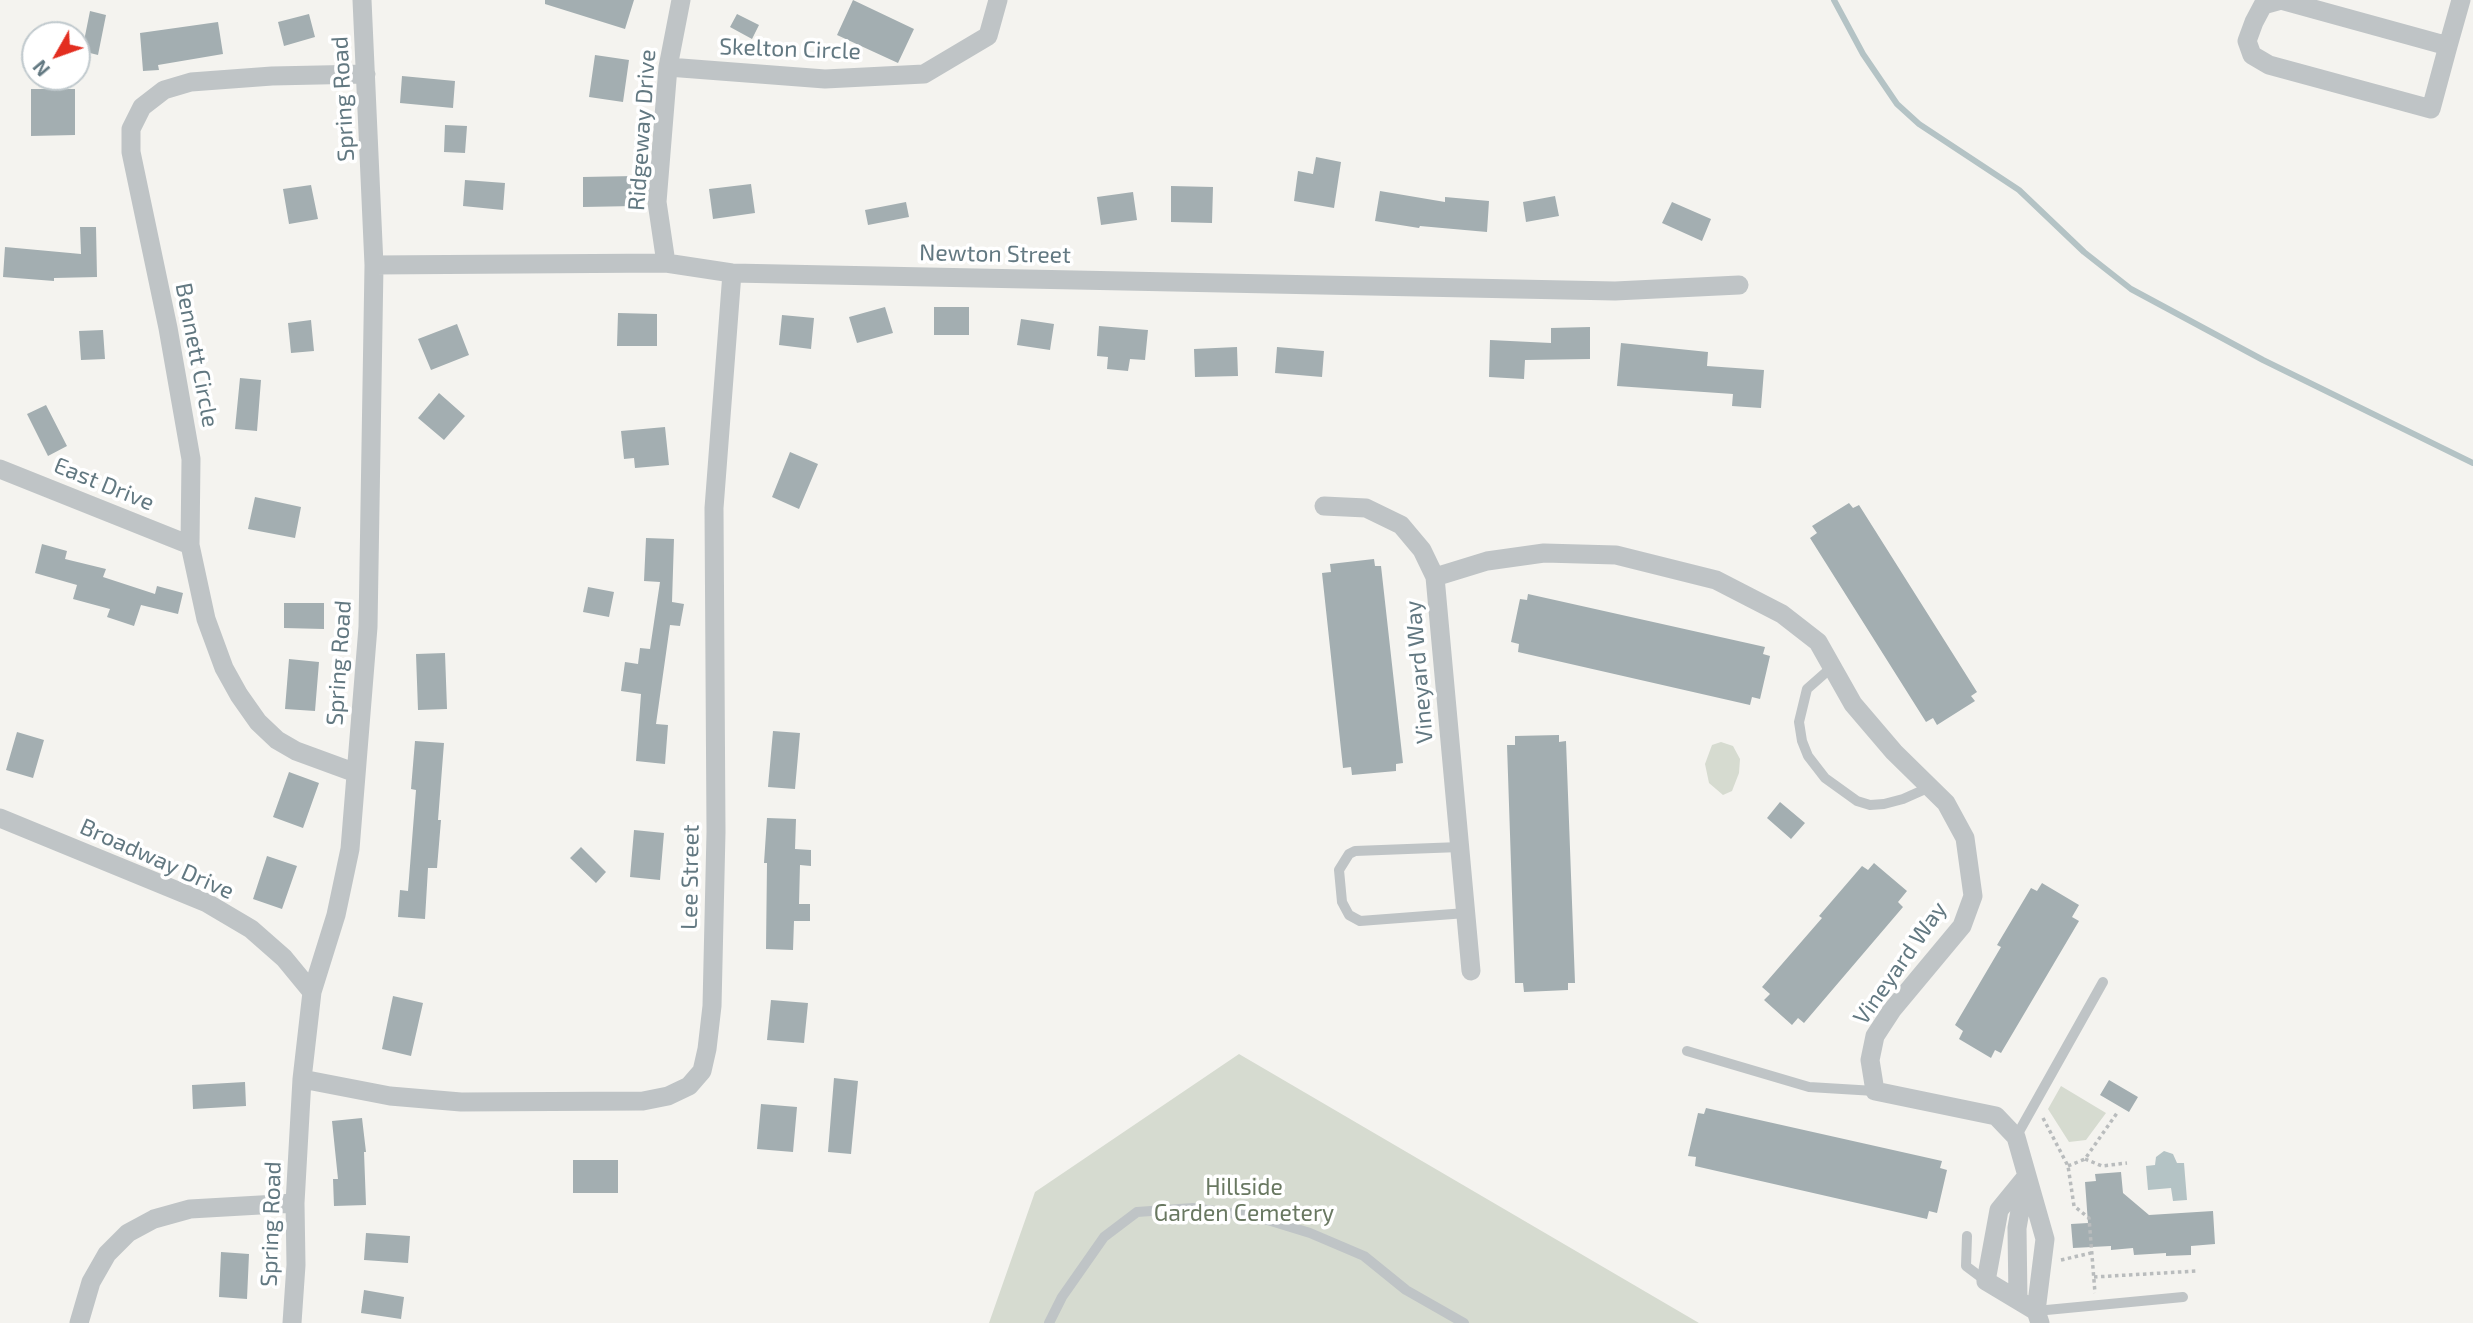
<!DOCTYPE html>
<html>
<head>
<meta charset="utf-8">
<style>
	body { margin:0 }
	#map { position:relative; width:2473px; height:1323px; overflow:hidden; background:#f4f3ef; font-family:"Exo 2",sans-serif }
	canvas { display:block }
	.north { position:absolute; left:21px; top:21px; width:70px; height:70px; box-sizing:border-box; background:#fff; border:2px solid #c0c9cd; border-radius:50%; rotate:230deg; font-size:19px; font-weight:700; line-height:28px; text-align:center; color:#627881 }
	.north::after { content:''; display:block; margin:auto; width:24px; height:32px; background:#e32e20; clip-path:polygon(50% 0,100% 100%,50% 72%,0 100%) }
</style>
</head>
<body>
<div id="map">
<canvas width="2473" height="1323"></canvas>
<div class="north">N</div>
</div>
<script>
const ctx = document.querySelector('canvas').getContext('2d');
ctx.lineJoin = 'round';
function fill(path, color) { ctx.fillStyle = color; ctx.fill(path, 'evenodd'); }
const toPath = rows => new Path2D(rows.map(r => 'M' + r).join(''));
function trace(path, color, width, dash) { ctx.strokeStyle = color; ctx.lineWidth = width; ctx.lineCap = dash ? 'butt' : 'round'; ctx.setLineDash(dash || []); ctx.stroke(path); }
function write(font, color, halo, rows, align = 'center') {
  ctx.font = font + ' "Exo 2",sans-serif'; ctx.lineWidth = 7; ctx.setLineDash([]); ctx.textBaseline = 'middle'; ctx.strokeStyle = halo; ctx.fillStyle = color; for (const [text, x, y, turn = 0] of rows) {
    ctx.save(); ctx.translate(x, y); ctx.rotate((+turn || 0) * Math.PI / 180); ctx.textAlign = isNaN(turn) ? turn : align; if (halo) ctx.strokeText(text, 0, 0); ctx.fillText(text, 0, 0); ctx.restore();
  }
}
const green = toPath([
	[1721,742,1733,746,1740,759,1739,773,1732,791,1723,795,1709,783,1705,764,1712,745],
	[1239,1054,1699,1323,989,1323,1035,1192],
	[2061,1086,2106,1113,2086,1140,2069,1142,2048,1109]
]);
const water = toPath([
	[2164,1151,2173,1154,2177,1163,2184,1163,2187,1200,2173,1201,2171,1188,2148,1190,2146,1166,2155,1165,2156,1157]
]);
const stream = toPath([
	[1834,0,1863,54,1897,104,1919,124,2019,190,2084,252,2131,289,2263,360,2473,463]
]);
const building = toPath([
	[545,0,634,0,625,29,545,4],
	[853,0,914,29,898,63,837,35],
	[90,11,106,15,98,55,82,51],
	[309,14,315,37,284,46,278,22],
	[737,14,759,25,752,39,730,27],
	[218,22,223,54,158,65,159,70,143,71,140,33],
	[595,55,629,60,623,102,589,97],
	[402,76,455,81,453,108,400,103],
	[31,89,75,89,75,135,31,136],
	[445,125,467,126,465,153,444,152],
	[1316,157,1341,162,1334,208,1294,201,1298,171,1313,174],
	[635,176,635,206,583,207,583,177],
	[465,180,505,183,503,210,463,206],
	[751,184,755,213,713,219,709,189],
	[311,185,318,219,289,224,283,189],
	[1171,186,1213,187,1212,223,1171,222],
	[1380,191,1445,202,1445,197,1489,201,1487,232,1420,226,1419,228,1375,221],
	[1133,192,1137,220,1101,225,1097,197],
	[1555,196,1559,216,1526,222,1523,202],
	[906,202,909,217,868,225,865,210],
	[1672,202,1711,219,1702,241,1662,223],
	[80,227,96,227,97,277,54,278,54,281,3,277,5,247,81,254],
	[885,307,893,333,857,343,849,317],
	[934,307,969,307,969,335,934,335],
	[618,313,657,314,657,346,617,346],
	[782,315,814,318,811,349,779,345],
	[1021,319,1054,324,1050,350,1017,345],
	[311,320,314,351,291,353,288,323],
	[457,324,469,355,431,370,418,339],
	[1099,326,1148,330,1145,360,1130,359,1128,371,1107,369,1108,357,1097,356],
	[1590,327,1590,359,1525,360,1524,379,1489,377,1490,340,1551,343,1551,328],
	[103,330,105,359,81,360,79,331],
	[1621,343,1708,352,1707,366,1764,370,1761,408,1732,406,1733,394,1617,386],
	[1237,347,1238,376,1195,377,1194,349],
	[1277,347,1324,351,1322,377,1275,373],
	[240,378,261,380,257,431,235,429],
	[439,393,465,416,444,440,418,418],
	[46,405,67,446,48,456,27,414],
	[665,427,669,465,635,468,634,458,624,459,621,431],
	[790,452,818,464,799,509,772,497],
	[255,497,301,507,295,538,248,529],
	[1849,503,1853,508,1859,505,1977,692,1971,696,1975,701,1937,725,1933,718,1926,722,1810,538,1817,533,1812,526],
	[646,538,674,539,672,602,684,604,680,626,670,625,656,724,668,725,665,764,636,761,641,694,621,691,625,662,638,664,640,648,650,649,660,582,644,581],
	[42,544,67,551,65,559,106,569,103,577,155,594,157,586,183,593,178,614,141,605,134,626,107,617,110,609,73,599,77,585,35,573],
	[1374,559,1375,566,1381,566,1403,763,1396,764,1396,771,1352,775,1351,767,1343,768,1322,573,1331,572,1330,564],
	[588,587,614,592,609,617,583,612],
	[1528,594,1765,647,1763,654,1770,656,1760,699,1752,697,1750,705,1518,652,1519,644,1511,642,1520,599,1527,600],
	[284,603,324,603,324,629,284,628],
	[445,653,447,709,418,710,416,654],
	[289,659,319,662,315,711,285,709],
	[773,731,800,733,795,789,768,787],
	[17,732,44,740,33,778,6,770],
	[1559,735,1559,742,1566,741,1575,983,1568,983,1568,990,1524,992,1523,983,1515,983,1507,745,1515,745,1515,736],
	[415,741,444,743,438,820,441,820,437,868,428,868,425,919,398,917,400,890,408,891,416,790,411,789],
	[289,772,319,783,303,828,273,817],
	[1780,802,1805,823,1791,839,1767,818],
	[767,818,796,819,795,849,811,850,811,866,800,865,799,904,810,904,810,921,794,921,793,950,766,949,767,863,764,863],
	[634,830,664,833,660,880,630,877],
	[581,847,606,872,596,883,570,858],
	[267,856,297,866,282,909,253,899],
	[1874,863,1907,891,1898,902,1903,907,1804,1023,1798,1018,1792,1025,1764,1000,1770,994,1762,987,1822,918,1819,916,1862,866,1868,870],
	[2042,883,2079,905,2072,917,2079,921,2001,1053,1995,1050,1991,1058,1959,1039,1963,1031,1955,1025,2001,947,1997,945,2031,888,2037,891],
	[393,996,423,1003,411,1056,382,1049],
	[771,1000,808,1003,804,1043,767,1040],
	[834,1078,858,1081,851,1154,828,1152],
	[2109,1080,2138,1097,2129,1112,2100,1095],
	[245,1082,246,1106,193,1109,192,1085],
	[761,1104,797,1107,793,1152,757,1149],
	[1706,1108,1942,1161,1940,1168,1947,1170,1937,1213,1929,1211,1927,1219,1695,1166,1696,1157,1688,1156,1698,1113,1704,1114],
	[362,1118,366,1152,364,1152,366,1205,334,1206,333,1179,338,1179,332,1121],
	[573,1160,618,1160,618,1193,573,1193],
	[2121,1172,2123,1193,2149,1215,2213,1211,2215,1244,2191,1246,2191,1255,2166,1256,2166,1253,2134,1255,2133,1248,2111,1250,2111,1246,2073,1248,2071,1224,2088,1223,2085,1182,2096,1181,2095,1174],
	[366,1233,410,1236,408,1263,364,1260],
	[221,1252,249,1254,247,1299,219,1297],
	[364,1290,404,1297,401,1319,361,1313]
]);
const path = toPath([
	[2043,1118,2068,1166,2074,1206,2089,1218,2095,1293],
	[2085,1159,2102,1166,2127,1163],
	[2068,1166,2085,1159,2117,1113],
	[2061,1260,2091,1253],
	[2094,1277,2197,1271]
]);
const service = toPath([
	[1832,667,1807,689,1799,722,1802,741,1808,756,1825,778,1857,801,1870,805,1884,804,1903,799,1930,787],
	[1460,847,1355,851,1349,854,1339,870,1342,902,1349,915,1360,921,1466,913],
	[1687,1051,1809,1087,1875,1091],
	[2016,1137,2103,982],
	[1967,1236,1966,1266,1986,1281],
	[2036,1311,2183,1297],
	[1049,1323,1062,1297,1104,1237,1137,1212,1193,1208,1258,1217,1310,1233,1364,1256,1406,1290,1464,1323]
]);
const minor = toPath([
	[2448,46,2281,0,2263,5,2254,22,2247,41,2252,55,2269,65,2431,109,2448,46,2461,0],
	[668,67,825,79,924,74,988,36,998,0],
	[666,263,657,202,668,67,681,0],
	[374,265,666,263,732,273,1615,291,1739,285],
	[0,469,190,545],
	[1324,506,1366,508,1401,525,1422,550,1435,577],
	[356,773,296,751,277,740,258,722,239,695,224,668,206,619,190,545,191,459,168,328,131,152,131,129,142,107,164,90,191,82,272,76,366,74],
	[0,818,207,903,251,929,284,958,312,992],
	[1471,971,1435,577,1487,561,1544,553,1616,555,1716,580,1782,614,1818,642,1853,704,1894,752,1946,803,1965,838,1973,896,1962,926,1892,1010,1875,1036,1870,1060,1875,1091,1996,1116,2016,1137,2045,1239,2036,1311,2040,1323],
	[302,1079,390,1096,461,1102,643,1101,668,1096,689,1086,702,1071,707,1049,712,1006,716,832,714,508,732,273],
	[2026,1177,1999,1210,1986,1281,2036,1311],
	[2018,1300,2017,1228,2025,1182],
	[79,1323,91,1282,107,1254,128,1233,154,1219,190,1209,295,1203],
	[292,1323,296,1265,295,1203,302,1079,312,992,336,915,350,849,368,627,374,265,362,0]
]);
const streetNames = [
	["Skelton Circle",790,49,2],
	["Spring Road",343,99,-93],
	["Ridgeway Drive",642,130,-86],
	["Newton Street",995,254,1],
	["Bennett Circle",197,355,79],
	["East Drive",104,484,22],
	["Spring Road",339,663,-86],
	["Vineyard Way",1419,672,-95],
	["Broadway Drive",157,859,24],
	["Lee Street",690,877,-89],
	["Vineyard Way",1900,963,-55],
	["Spring Road",271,1224,-88]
];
const parkNames = [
	["Hillside",1244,1187],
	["Garden Cemetery",1244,1213]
];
fill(green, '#d6dbd0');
fill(water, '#b4c3c5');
trace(stream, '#b4c3c5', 6);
fill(building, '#a3aeb1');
trace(path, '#b9bcbd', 3.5, [3.5, 3.5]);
trace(service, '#bfc4c6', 10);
trace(minor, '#bfc4c6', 19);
write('23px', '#627881', '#fff', streetNames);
write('23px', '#697861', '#fff', parkNames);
</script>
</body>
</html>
